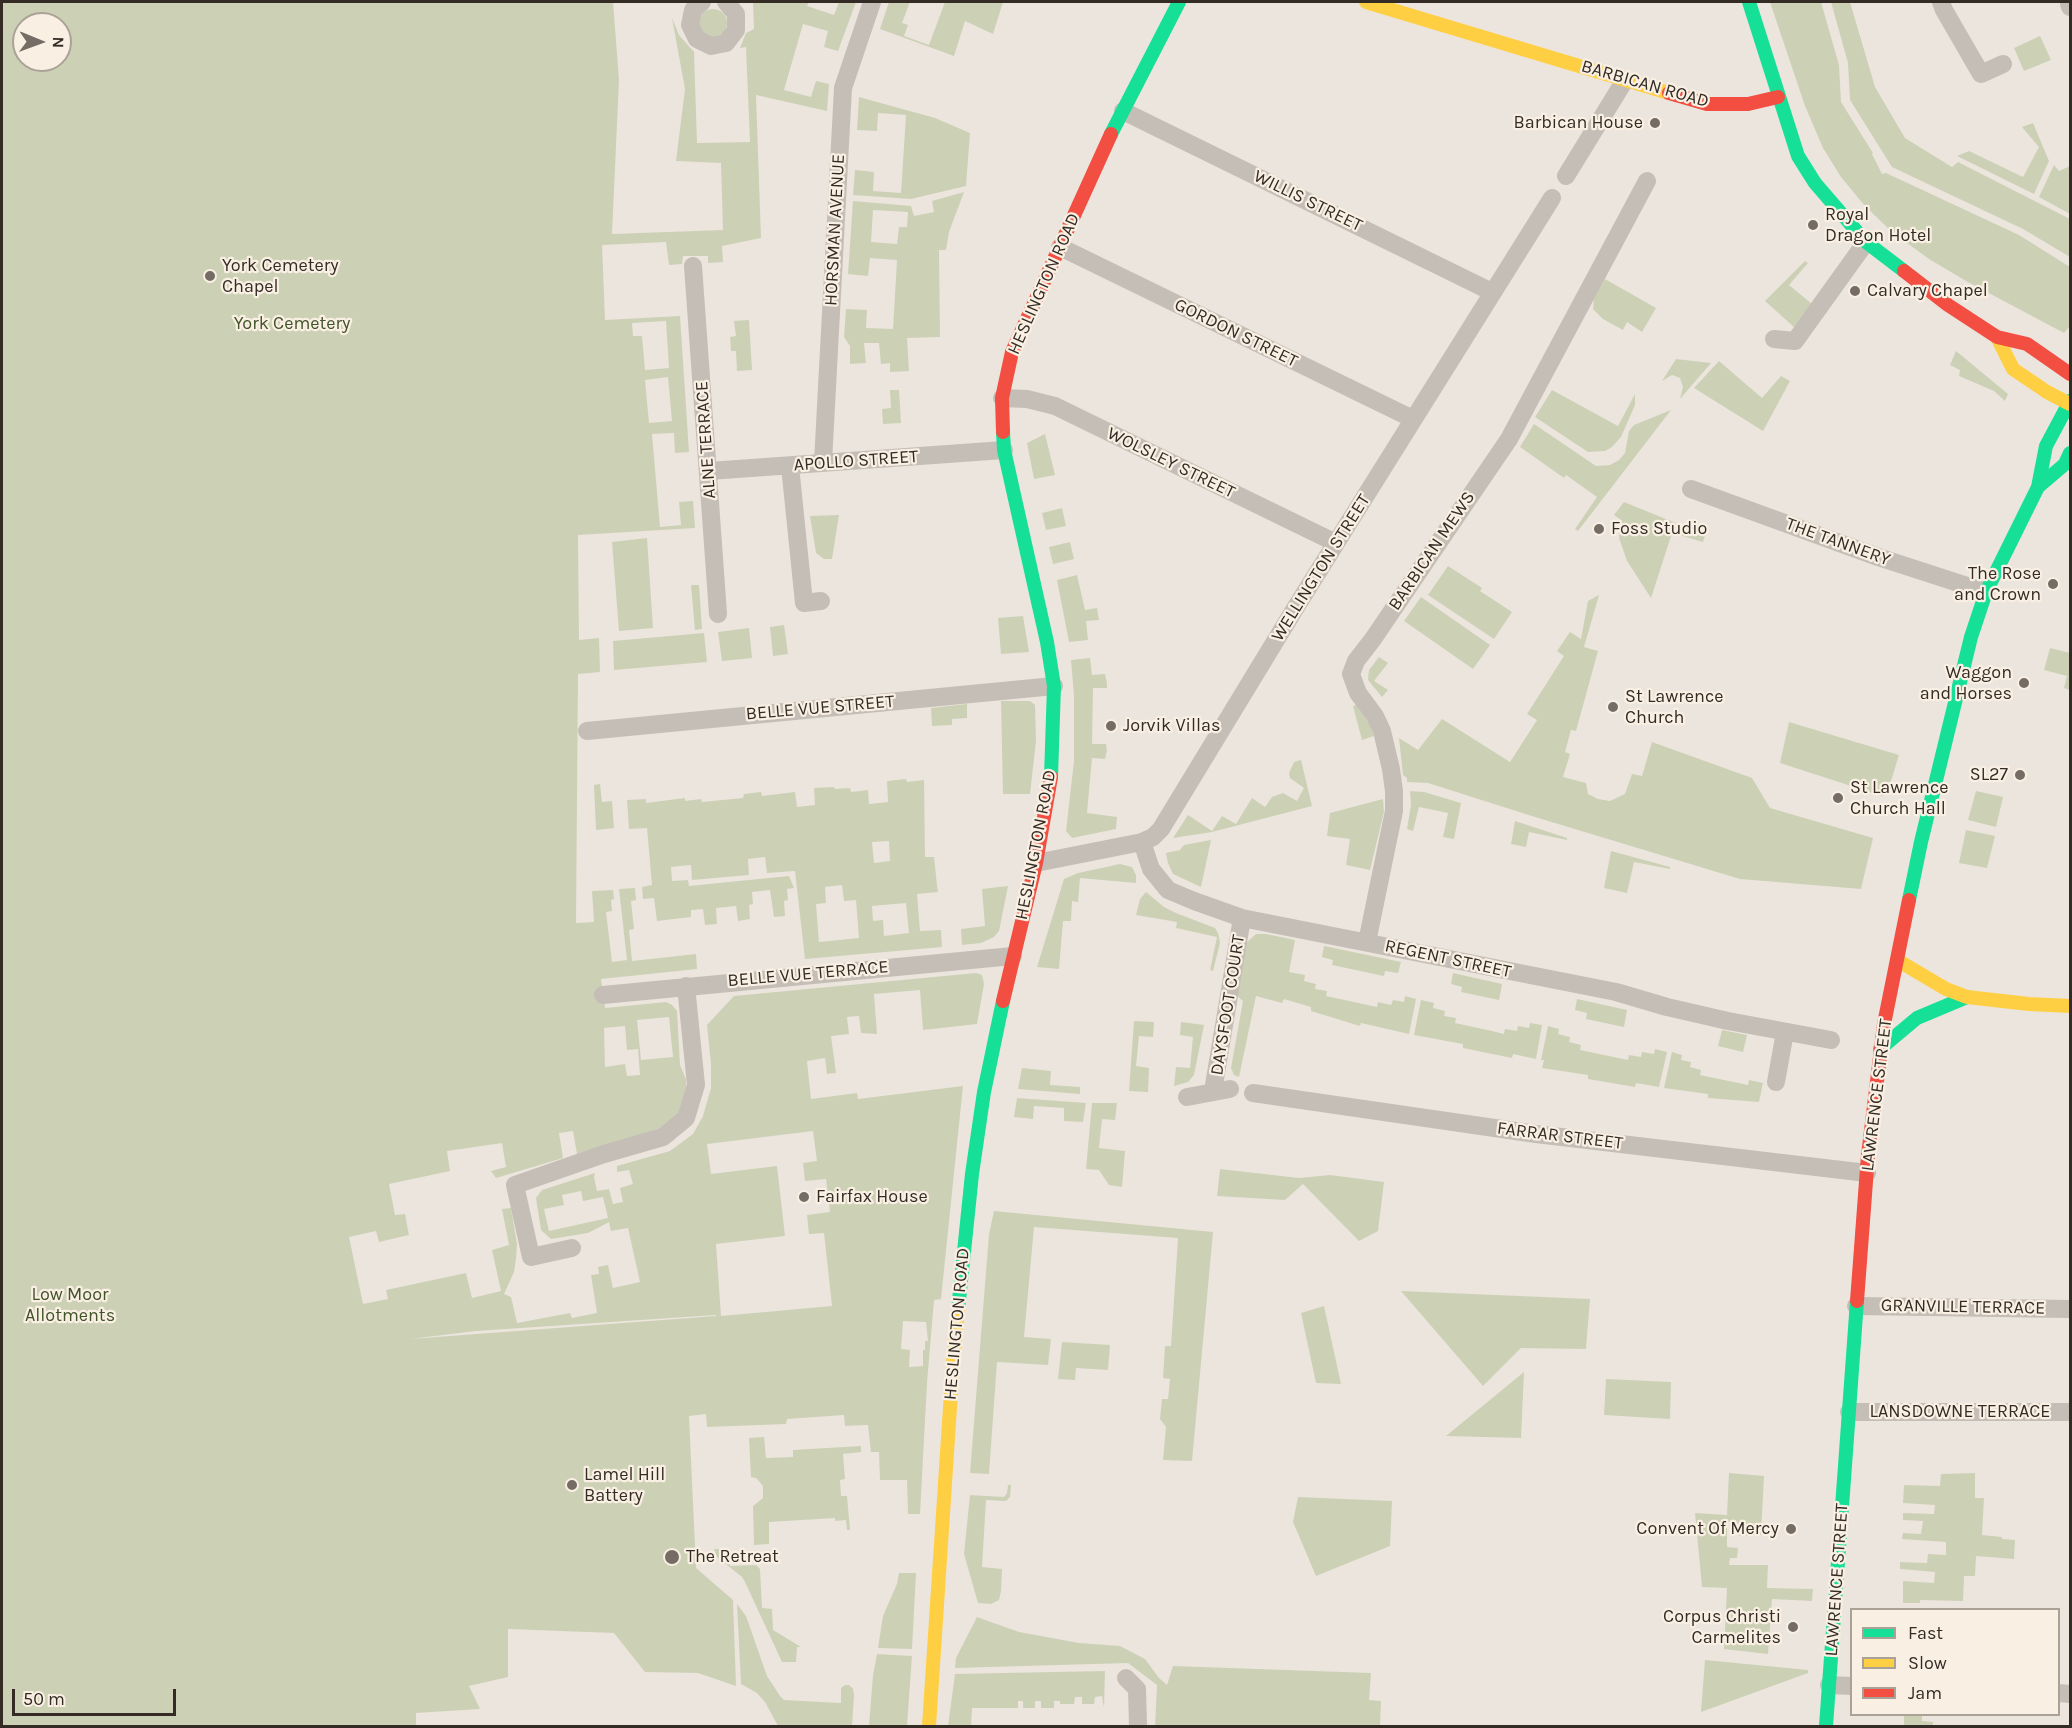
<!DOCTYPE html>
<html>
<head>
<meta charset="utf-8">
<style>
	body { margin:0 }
	#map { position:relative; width:2072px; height:1728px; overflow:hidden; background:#ece5dd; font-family:Karla,sans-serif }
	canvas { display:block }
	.frame { position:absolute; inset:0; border:3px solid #342b25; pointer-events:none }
	.legend { position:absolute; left:1850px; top:1608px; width:210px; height:108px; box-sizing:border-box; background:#f9f0e3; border:2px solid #aaa197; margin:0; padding:8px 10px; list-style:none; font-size:18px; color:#342b25 }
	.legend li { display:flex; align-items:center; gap:12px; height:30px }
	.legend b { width:30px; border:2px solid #aaa197 }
	.north { position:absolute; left:12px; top:12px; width:60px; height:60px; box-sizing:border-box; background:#f9f0e3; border:2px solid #aaa197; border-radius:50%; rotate:91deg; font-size:16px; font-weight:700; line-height:24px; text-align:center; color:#342b25 }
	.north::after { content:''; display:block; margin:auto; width:21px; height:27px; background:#746c65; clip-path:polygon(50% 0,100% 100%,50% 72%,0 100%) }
	.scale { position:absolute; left:12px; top:1689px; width:164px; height:27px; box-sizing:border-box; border:3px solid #342b25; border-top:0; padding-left:8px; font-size:18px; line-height:21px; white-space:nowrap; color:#342b25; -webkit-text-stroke:4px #f9f0e3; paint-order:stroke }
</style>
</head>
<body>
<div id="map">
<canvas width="2072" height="1728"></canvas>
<div class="frame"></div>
<ul class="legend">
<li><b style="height:8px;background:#16e098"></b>Fast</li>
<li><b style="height:8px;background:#ffcf43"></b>Slow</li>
<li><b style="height:8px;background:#f24e42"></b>Jam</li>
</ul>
<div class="north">N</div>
<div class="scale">50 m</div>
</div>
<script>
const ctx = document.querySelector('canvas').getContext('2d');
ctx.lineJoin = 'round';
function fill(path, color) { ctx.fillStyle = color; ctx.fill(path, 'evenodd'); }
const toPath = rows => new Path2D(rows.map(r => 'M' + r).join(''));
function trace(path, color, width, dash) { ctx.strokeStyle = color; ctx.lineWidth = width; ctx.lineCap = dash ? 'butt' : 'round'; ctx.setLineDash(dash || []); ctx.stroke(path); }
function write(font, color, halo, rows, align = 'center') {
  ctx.font = font + ' Karla,sans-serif'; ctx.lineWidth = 4.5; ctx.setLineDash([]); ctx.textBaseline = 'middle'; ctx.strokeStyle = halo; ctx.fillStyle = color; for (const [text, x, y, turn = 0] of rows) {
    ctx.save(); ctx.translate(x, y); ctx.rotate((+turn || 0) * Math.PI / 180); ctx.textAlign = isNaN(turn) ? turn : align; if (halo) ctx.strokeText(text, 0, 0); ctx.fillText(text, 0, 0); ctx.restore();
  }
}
const green = toPath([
	[2,2,613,2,619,80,612,234,723,230,721,163,676,161,685,89,672,18,679,35,694,52,697,143,750,142,746,47,740,48,746,33,754,29,753,2,809,2,807,6,834,15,839,2,856,2,838,51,824,47,828,31,803,24,784,90,811,97,816,81,829,84,827,111,756,95,761,238,722,246,723,262,708,263,708,256,683,256,682,264,669,265,666,242,602,245,605,320,680,316,689,452,675,453,674,433,652,434,660,527,681,525,679,502,693,501,695,528,578,535,579,640,599,638,600,672,578,674,576,923,594,922,592,891,613,890,614,899,611,900,612,911,606,912,612,962,627,960,619,889,635,888,636,900,631,901,634,929,629,930,632,961,696,954,697,969,601,979,605,1008,666,1002,672,1005,677,1011,680,1065,686,1079,686,1088,678,1115,659,1129,577,1154,573,1131,559,1133,563,1158,496,1178,491,1171,506,1167,502,1143,447,1151,450,1171,389,1184,395,1215,405,1214,409,1235,379,1242,376,1231,349,1237,363,1304,388,1299,386,1290,466,1273,472,1298,501,1291,492,1250,509,1245,502,1209,511,1208,517,1244,516,1259,514,1272,504,1294,511,1297,517,1323,570,1313,572,1318,597,1313,591,1275,599,1274,598,1267,608,1265,613,1288,640,1282,628,1228,611,1231,609,1222,588,1233,551,1239,541,1230,536,1198,542,1190,595,1173,594,1177,597,1191,609,1189,613,1204,623,1202,620,1188,633,1184,629,1170,617,1172,617,1166,670,1151,693,1134,703,1116,711,1088,711,1064,707,1025,734,996,976,973,982,975,984,984,977,1024,923,1030,920,990,874,994,877,1034,861,1033,859,1016,847,1017,849,1034,831,1036,836,1073,827,1074,825,1058,807,1061,811,1099,857,1093,858,1099,963,1086,941,1299,934,1300,927,1383,920,1514,908,1514,907,1480,880,1480,879,1452,871,1452,868,1425,845,1426,844,1415,787,1419,786,1424,707,1427,706,1414,689,1416,696,1568,733,1600,736,1686,698,1673,645,1672,614,1633,508,1629,508,1677,469,1686,480,1709,416,1713,416,1726,2,1726],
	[24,24,60,24,60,60,24,60],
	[666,321,669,368,645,370,642,336,633,336,632,323],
	[668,377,672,421,649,423,645,380],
	[669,1017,673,1057,641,1060,637,1020],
	[625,1026,627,1050,638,1049,640,1075,627,1076,625,1064,605,1067,604,1028],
	[813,1131,817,1161,803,1163,805,1181,826,1179,830,1212,807,1215,809,1234,824,1233,832,1306,721,1316,716,1244,785,1236,777,1166,711,1174,707,1144],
	[581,1191,583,1201,603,1197,608,1218,549,1231,544,1209,564,1205,562,1195],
	[716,1315,716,1316,410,1339,476,1331],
	[903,1321,926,1322,928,1341,925,1341,925,1350,923,1350,923,1366,909,1367,910,1350,901,1349],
	[889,2,910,2,902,23,908,25,904,36,929,45,945,2,1003,2,993,34,965,21,954,56,880,29],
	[1770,2,1821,2,1839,65,1841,102,1873,153,1872,154,1882,174,1886,173,2019,235,2070,267,2070,326,2064,333,1966,281,1929,259,1892,232,1864,205,1841,177,1823,148,1805,106],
	[1831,2,1850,2,1875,87,1905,138,1952,167,1958,162,2070,219,2070,257,2023,229,1892,167,1850,100,1848,63],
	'699 23a14 14 0 1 1 28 0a14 14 0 1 1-28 0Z',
	[2040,36,2051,60,2024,71,2014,48],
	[859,97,935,118,970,133,966,186,911,199,853,195,855,170,874,172,873,191,901,193,906,115,878,113,877,131,857,130],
	[2033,123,2049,161,2034,194,1957,156,1969,151,2023,177,2039,147,2022,127],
	[2054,165,2059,171,2070,166,2070,214,2039,197],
	[964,192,949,232,946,250,939,250,940,337,907,338,909,371,890,372,890,363,881,364,879,343,864,343,866,363,850,364,850,346,844,337,846,309,867,310,866,328,893,329,897,260,870,258,868,276,848,274,853,201,911,206,914,216,934,212,932,201],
	[873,210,908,212,907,227,899,227,897,244,871,242],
	[1805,261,1808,263,1789,285,1812,304,1794,327,1765,301],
	[1605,279,1656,308,1642,332,1627,322,1623,330,1603,319,1593,309,1594,298],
	[749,320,752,370,737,371,736,351,731,351,730,337,736,336,734,321],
	[1956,351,2008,394,2005,401,1994,391,1959,376,1960,370,1950,365],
	[1676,359,1711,363,1680,399,1683,387,1680,378,1672,375,1662,381],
	[1719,361,1762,398,1781,376,1790,381,1763,431,1694,388],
	[890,390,899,390,901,423,883,424,882,409,891,408],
	[1552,390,1618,426,1635,394,1635,405,1621,437,1612,447,1605,451,1588,452,1535,417],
	[1671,410,1578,531,1575,529,1597,497,1566,475,1564,478,1520,447,1534,424,1596,466,1610,465,1619,460,1625,453,1629,431,1634,425],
	[1045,434,1055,475,1034,479,1027,443],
	[1624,502,1705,535,1703,542,1672,533,1651,598,1627,561,1619,538,1621,520,1614,515],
	[1062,508,1066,526,1046,530,1042,513],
	[839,515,832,559,824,559,816,553,810,516],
	[647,538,653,628,619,631,612,542],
	[1070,542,1074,559,1053,564,1049,547],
	[1448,566,1482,588,1480,591,1512,612,1494,639,1428,595],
	[1077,575,1085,610,1097,608,1099,620,1086,621,1088,640,1069,642,1057,580],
	[691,585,699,585,702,629,695,630],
	[1599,595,1584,647,1598,651,1576,731,1571,730,1565,752,1570,754,1563,777,1586,783,1588,794,1598,799,1610,801,1625,794,1632,774,1642,776,1652,742,1752,778,1770,808,1873,838,1861,889,1740,879,1535,817,1428,783,1407,782,1407,778,1403,775,1399,738,1418,750,1442,719,1510,762,1537,720,1527,714,1564,656,1557,651,1570,632,1581,639,1588,601],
	[1421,597,1490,645,1473,669,1404,621],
	[1023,616,1029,652,1001,654,998,618],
	[784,625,788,654,773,656,770,627],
	[749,628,752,658,722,661,718,632],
	[704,633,707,662,614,670,613,641],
	[2050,648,2070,653,2070,690,2064,688,2067,676,2044,670],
	[1379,657,1388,663,1374,681,1388,690,1382,697,1368,680,1369,670],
	[1090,658,1092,675,1105,674,1107,683,1107,688,1093,688,1092,744,1106,744,1107,750,1105,759,1092,758,1087,813,1117,817,1116,829,1072,838,1066,831,1074,761,1074,696,1071,660],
	[1001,701,1030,701,1035,705,1036,741,1030,794,1003,794],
	[967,704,967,718,952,719,952,725,932,726,931,708],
	[1356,705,1369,723,1374,736,1362,740,1353,706],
	[1789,722,1899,755,1887,794,1882,796,1780,763],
	[1301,760,1312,806,1212,832,1173,838,1188,815,1212,831,1222,816,1236,824,1252,798,1265,807,1272,797,1283,793,1297,801,1304,788,1290,778,1289,773,1294,762],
	[906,779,907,782,924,780,925,857,934,857,937,885,938,892,917,894,920,931,941,930,942,947,805,959,795,871,767,873,765,857,748,859,749,875,692,880,691,865,671,867,672,881,688,880,689,886,789,876,794,888,787,889,788,900,784,901,785,916,774,917,770,890,752,892,753,904,749,905,750,919,738,921,736,906,716,908,717,924,705,925,703,909,691,910,691,917,657,921,654,898,643,899,642,887,652,885,647,828,629,829,627,800,646,799,646,803,685,798,685,801,701,799,702,802,743,798,744,794,761,792,762,796,795,792,797,807,815,805,814,788,834,787,835,789,850,788,851,792,868,790,869,804,888,802,887,781],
	[889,841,890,861,874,863,872,842],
	[842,885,844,901,856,900,859,938,819,942,816,904,826,903,825,887],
	[906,903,909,933,884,936,883,920,873,921,872,906],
	[600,784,602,802,612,801,614,828,596,830,594,785],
	[1410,791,1424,792,1461,803,1454,839,1443,837,1448,813,1419,807,1413,831,1407,829,1411,805],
	[1976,791,2003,797,1996,827,1968,820],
	[1383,799,1384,812,1370,870,1346,865,1350,839,1327,836,1330,813],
	[1515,821,1567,838,1567,840,1529,832,1526,847,1511,844],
	[1966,830,1995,836,1987,868,1959,863],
	[1211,840,1201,887,1173,874,1168,863,1166,853,1180,850,1184,845],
	[1611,851,1670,867,1670,869,1634,862,1627,893,1604,888],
	[1120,864,1132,867,1136,875,1136,883,1080,878,1078,902,1072,901,1071,921,1063,921,1059,969,1037,967,1064,879,1078,873],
	[1008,886,999,931,994,937,981,943,962,945,961,929,985,926,982,889],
	[1146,892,1164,907,1176,913,1215,928,1218,933,1220,943,1213,971,1210,970,1217,937,1176,928,1177,922,1136,915,1140,899],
	[1256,934,1266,934,1295,940,1289,972,1305,975,1304,981,1316,984,1315,989,1327,991,1326,996,1377,1007,1378,1002,1391,1005,1393,1000,1404,1002,1405,996,1416,999,1409,1034,1361,1023,1360,1026,1311,1011,1311,1007,1284,999,1282,1003,1256,996,1239,1077,1234,1075,1231,1068,1243,1001,1237,996,1246,943],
	[1324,946,1401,962,1398,973,1385,971,1384,976,1332,965,1333,960,1322,957],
	[1453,973,1502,984,1499,1000,1461,992,1462,987,1451,984],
	[1577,999,1627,1010,1624,1027,1586,1019,1587,1013,1575,1010],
	[1421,1000,1434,1003,1433,1008,1445,1011,1444,1016,1456,1018,1455,1023,1492,1031,1504,1034,1505,1029,1517,1031,1518,1026,1529,1028,1530,1023,1542,1025,1536,1059,1513,1054,1512,1058,1463,1048,1463,1044,1414,1035],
	[1134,1021,1154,1022,1153,1037,1139,1036,1136,1066,1149,1068,1148,1092,1129,1091],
	[1181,1022,1204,1025,1194,1075,1188,1082,1174,1086,1176,1067,1190,1068,1193,1037,1180,1035],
	[1548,1026,1559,1029,1558,1034,1570,1037,1569,1042,1581,1045,1580,1050,1628,1060,1629,1055,1641,1057,1642,1052,1654,1054,1655,1049,1667,1052,1659,1087,1636,1083,1635,1087,1588,1079,1588,1075,1542,1068,1544,1060,1541,1060],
	[1722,1030,1747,1035,1743,1052,1718,1046],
	[1672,1052,1682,1055,1681,1060,1691,1062,1690,1067,1701,1070,1700,1075,1748,1085,1749,1080,1763,1083,1759,1102,1708,1098,1708,1094,1664,1088],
	[1022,1068,1051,1071,1050,1085,1080,1087,1080,1094,1018,1089],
	[1017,1098,1086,1103,1083,1122,1064,1121,1064,1108,1034,1106,1033,1119,1014,1117],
	[1092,1103,1117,1103,1115,1120,1102,1119,1099,1148,1125,1151,1122,1187,1109,1185,1099,1170,1086,1169],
	[1220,1169,1299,1178,1330,1175,1384,1182,1378,1231,1359,1241,1303,1184,1285,1200,1217,1196],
	[994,1211,1213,1232,1192,1461,1163,1460,1166,1427,1160,1419,1162,1399,1168,1399,1170,1379,1163,1378,1165,1346,1171,1346,1178,1238,1034,1227,1024,1337,1051,1339,1048,1365,997,1362,989,1474,970,1473,989,1234],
	[1401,1291,1590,1299,1586,1349,1521,1348,1483,1386],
	[1324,1306,1341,1384,1316,1383,1301,1313],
	[1062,1342,1110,1345,1108,1370,1076,1368,1075,1380,1058,1379],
	[1524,1372,1521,1438,1446,1436],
	[1606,1379,1671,1382,1670,1419,1604,1415],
	[764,1437,766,1458,793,1457,793,1450,861,1446,861,1452,843,1454,845,1479,840,1480,841,1496,847,1496,850,1530,847,1530,846,1520,835,1521,835,1518,769,1522,769,1544,754,1545,753,1506,763,1498,763,1486,756,1478,751,1477,749,1438],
	[1729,1473,1764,1476,1761,1535,1739,1536,1740,1529,1735,1529,1735,1522,1727,1522,1727,1547,1738,1548,1737,1558,1730,1558,1729,1565,1768,1565,1767,1588,1813,1589,1812,1601,1772,1599,1768,1654,1724,1649,1727,1588,1702,1587,1695,1513,1727,1515],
	[1975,1473,1975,1498,1984,1498,1982,1535,2002,1537,2002,1539,2015,1540,2014,1559,1976,1556,1975,1576,1964,1576,1963,1601,1920,1600,1920,1603,1903,1603,1903,1581,1934,1583,1935,1572,1900,1569,1900,1562,1927,1563,1928,1554,1946,1555,1946,1542,1902,1539,1903,1533,1921,1534,1923,1521,1903,1520,1903,1513,1934,1514,1935,1505,1903,1503,1904,1485,1940,1486,1941,1474],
	[1008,1485,1011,1485,1010,1497,1006,1501,986,1500,982,1567,1002,1569,1001,1591,999,1600,991,1604,978,1603,964,1554,970,1495,1004,1497,1007,1493],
	[1298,1497,1392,1501,1390,1546,1316,1576,1293,1522],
	[714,1549,729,1549,730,1566,756,1565,760,1569,762,1608,772,1609,773,1630,801,1647,797,1647,796,1662,782,1662,745,1582,742,1577,717,1557],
	[899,1573,916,1573,912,1649,878,1648,883,1616,897,1584],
	[737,1604,746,1616,767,1676,780,1696,784,1700,841,1703,841,1688,845,1685,849,1685,853,1689,854,1695,852,1726,778,1726,765,1702,757,1693,741,1684],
	[977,1617,1019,1632,1079,1643,1120,1646,1145,1659,1159,1678,1167,1685,1173,1666,1371,1673,1369,1700,1381,1701,1380,1726,1155,1726,1157,1685,1128,1663,955,1668,956,1658],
	[877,1654,912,1656,907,1726,869,1726,873,1675],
	[1705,1660,1808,1670,1808,1673,1701,1712],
	[1105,1671,1104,1708,1102,1696,1095,1697,1094,1704,1082,1704,1082,1697,1075,1697,1074,1704,1060,1704,1060,1701,1054,1701,1054,1708,1041,1708,1041,1701,1035,1701,1035,1708,1023,1708,1023,1701,1018,1701,1018,1708,972,1708,971,1726,948,1726,955,1674],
	[1904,1715,1922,1715,1922,1721,1933,1722,1933,1726,1904,1726]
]);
const street = toPath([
	[702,2,693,10,690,25,697,39,711,46,726,43,736,30,736,14,726,2],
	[1941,2,1944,10,1981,74,2003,64],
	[2069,4,2070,7],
	[1123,111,1492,292],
	[1566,176,1625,80],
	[1060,247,1413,419],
	[693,266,718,614],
	[1774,339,1795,341,1866,242],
	[1002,398,1027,399,1055,406,1336,543],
	[823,462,843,88,872,2],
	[790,466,804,603,821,601],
	[709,471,1004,450],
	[1691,489,1878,557,1986,592],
	[587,731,1054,686],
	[1142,842,1151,869,1168,890,1194,901,1242,918,1616,992,1667,1007,1728,1021,1831,1040],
	[1036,863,1142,842,1153,837,1161,829,1296,607,1552,198],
	[1367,942,1394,811,1394,791,1391,769,1382,731,1375,716,1358,693,1351,674,1356,661,1373,639,1509,439,1647,181],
	[603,995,1013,956],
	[1776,1082,1785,1032],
	[1213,1091,1242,918],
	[1253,1093,1536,1134,1867,1173],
	[1187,1097,1230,1089],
	[572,1248,531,1257,515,1185,604,1154,663,1137,686,1118,696,1085,686,986],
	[1856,1306,2070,1309],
	[1849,1412,2070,1412],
	[1126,1678,1137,1689,1138,1726],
	[1829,1685,1852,1686],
	[2058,1693,2070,1694]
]);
const fast = toPath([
	[1749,2,1798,156,1815,183,1866,242,1904,271],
	[1111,134,1179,2],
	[1003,432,1004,450,1047,642,1054,686,1051,777],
	[2038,487,2065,464,2070,453],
	[1909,900,1921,842,1971,637,1986,592,2038,487,2046,446,2070,401],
	[1880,1049,1917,1018,1967,997],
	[958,1310,972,1174,984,1092,1003,1001],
	[1826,1726,1857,1301]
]);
const slow = toPath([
	[1366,2,1669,93],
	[1997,337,2013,369,2047,392,2070,404],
	[1897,960,1946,989,1967,997,2029,1004,2070,1006],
	[929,1726,953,1362,958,1310]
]);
const jam = toPath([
	[1669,93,1707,104,1748,104,1778,97],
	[1904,271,1948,305,1997,337,2027,344,2070,374],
	[1003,432,1002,398,1012,352,1111,134],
	[1003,1001,1036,863,1051,777],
	[1857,1301,1868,1155,1884,1024,1909,900]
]);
const markers = [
	[1655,123,6,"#746c65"],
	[1813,225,6,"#746c65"],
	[210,276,6,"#746c65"],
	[1855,291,6,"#746c65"],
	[1599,529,6,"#746c65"],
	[2053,584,6,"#746c65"],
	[2024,683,6,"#746c65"],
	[1613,707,6,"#746c65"],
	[1111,726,6,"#746c65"],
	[2020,775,6,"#746c65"],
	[1838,798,6,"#746c65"],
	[804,1197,6,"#746c65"],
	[572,1485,6,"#746c65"],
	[1791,1529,6,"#746c65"],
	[672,1557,8,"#746c65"],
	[1793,1627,6,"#746c65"]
];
const streetNames = [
	["BARBICAN ROAD",1645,84,16],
	["WILLIS STREET",1308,201,26],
	["HORSMAN AVENUE",835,230,-87],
	["HESLINGTON ROAD",1044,284,-66],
	["GORDON STREET",1236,333,26],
	["ALNE TERRACE",706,440,-94],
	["APOLLO STREET",856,461,-4],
	["WOLSLEY STREET",1171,463,26],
	["THE TANNERY",1838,542,20],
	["BARBICAN MEWS",1432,551,-56],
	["WELLINGTON STREET",1321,568,-58],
	["BELLE VUE STREET",820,708,-5],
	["HESLINGTON ROAD",1036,845,-79],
	["REGENT STREET",1448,959,12],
	["BELLE VUE TERRACE",808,974,-5],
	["DAYSFOOT COURT",1228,1005,-81],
	["LAWRENCE STREET",1877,1095,-83],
	["FARRAR STREET",1560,1136,7],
	["GRANVILLE TERRACE",1963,1307,1],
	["HESLINGTON ROAD",957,1324,-85],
	["LANSDOWNE TERRACE",1960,1412],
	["LAWRENCE STREET",1837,1580,-86]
];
const poiNames = [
	["Barbican House",1643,123,"right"],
	["Royal",1825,215],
	["Dragon Hotel",1825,236],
	["York Cemetery",222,266],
	["Chapel",222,287],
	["Calvary Chapel",1867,291],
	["Foss Studio",1611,529],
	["The Rose",2041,574,"right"],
	["and Crown",2041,595,"right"],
	["Waggon",2012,673,"right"],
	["and Horses",2012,694,"right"],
	["St Lawrence",1625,697],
	["Church",1625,718],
	["Jorvik Villas",1123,726],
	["SL27",2008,775,"right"],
	["St Lawrence",1850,788],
	["Church Hall",1850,809],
	["Fairfax House",816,1197],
	["Lamel Hill",584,1475],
	["Battery",584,1496],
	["Convent Of Mercy",1779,1529,"right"],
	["The Retreat",686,1557],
	["Corpus Christi",1781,1617,"right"],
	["Carmelites",1781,1638,"right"]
];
const parkNames = [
	["York Cemetery",292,324],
	["Low Moor",70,1295],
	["Allotments",70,1316]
];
fill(green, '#ccd1b6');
trace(street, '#c4beb7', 18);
trace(fast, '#16e098', 14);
trace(slow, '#ffcf43', 14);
trace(jam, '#f24e42', 14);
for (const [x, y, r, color] of markers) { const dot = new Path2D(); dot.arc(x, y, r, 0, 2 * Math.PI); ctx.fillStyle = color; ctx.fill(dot); trace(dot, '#f9f0e3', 2); }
write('18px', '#342b25', '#f9f0e3', streetNames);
write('18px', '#342b25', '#f9f0e3', poiNames, 'left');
write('18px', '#415329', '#f9f0e3', parkNames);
</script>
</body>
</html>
